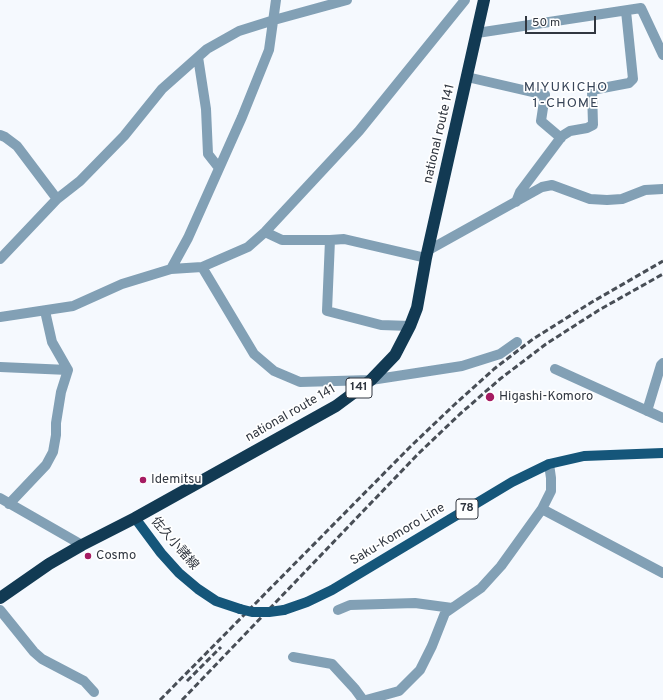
<!DOCTYPE html>
<html>
<head>
<meta charset="utf-8">
<style>
	body { margin:0 }
	#map { position:relative; width:663px; height:700px; overflow:hidden; background:#f5f9fe; font-family:Overpass,sans-serif }
	canvas { display:block }
	.scale { position:absolute; left:525px; top:16px; width:71px; height:18px; box-sizing:border-box; border:2px solid #313740; border-top:0; padding-left:5px; font-size:12px; line-height:14px; white-space:nowrap; color:#313740; -webkit-text-stroke:3px #fff; paint-order:stroke }
</style>
</head>
<body>
<div id="map">
<canvas width="663" height="700"></canvas>
<div class="scale">50 m</div>
</div>
<script>
const ctx = document.querySelector('canvas').getContext('2d');
ctx.lineJoin = 'round';
const toPath = rows => new Path2D(rows.map(r => 'M' + r).join(''));
function trace(path, color, width, dash) { ctx.strokeStyle = color; ctx.lineWidth = width; ctx.lineCap = dash ? 'butt' : 'round'; ctx.setLineDash(dash || []); ctx.stroke(path); }
function write(font, color, halo, rows, align = 'center') {
  ctx.font = font + ' Overpass,"Noto Sans JP",sans-serif'; ctx.lineWidth = 3.5; ctx.setLineDash([]); ctx.textBaseline = 'middle'; ctx.strokeStyle = halo; ctx.fillStyle = color; for (const [text, x, y, turn = 0] of rows) {
    ctx.save(); ctx.translate(x, y); ctx.rotate((+turn || 0) * Math.PI / 180); ctx.textAlign = isNaN(turn) ? turn : align; if (halo) ctx.strokeText(text, 0, 0); ctx.fillText(text, 0, 0); ctx.restore();
  }
}
const minor = toPath([
	[477,33,641,8,663,55],
	[198,57,206,109,208,154,219,168],
	[467,77,545,95,541,121,561,138],
	[0,135,5,137,17,146,57,199],
	[516,202,520,192,562,136,570,131,587,128,593,125,592,90,629,83,633,79,626,11],
	[265,232,282,240,330,240,344,239,426,258],
	[330,240,327,311,381,325,410,326],
	[427,251,542,187,552,185,590,199,607,200,622,199,645,190,663,189],
	[0,259,57,199,80,181,124,136,162,89,207,49,239,31,274,20,347,0],
	[202,267,254,354,274,371,300,382,371,380,462,366,500,354,517,342],
	[171,269,188,238,242,117,269,50,276,0],
	[45,311,52,342,68,370],
	[0,317,73,306,122,284,171,269,202,267,248,247,265,232,359,131,465,0],
	[0,367,68,370,61,392,56,423,56,435,53,452,46,465,9,504],
	[555,369,663,418],
	[647,411,661,365,663,363],
	[0,498,82,545],
	[542,509,663,573],
	[0,610,34,652,42,659,84,681,94,692],
	[338,610,350,605,415,603,452,608],
	[293,657,332,664,355,689,363,700],
	[366,700,399,691,420,670,432,646,445,613,481,588,501,566,542,509,551,491,551,478,549,464]
]);
const major = toPath([
	[135,518,161,553,179,573,198,589,216,601,240,609],
	[284,610,307,602,332,590,512,482,549,464,584,456,663,453]
]);
const highway = toPath([
	[0,598,49,564,82,545,135,518,336,406,371,380,395,355,410,326,417,308,426,258,484,0]
]);
const rail = toPath([
	[187,681,221,647],
	[160,700,410,447,453,406,494,369,533,339,592,302,663,261],
	[182,700,418,454,460,414,500,379,546,344,599,310,663,274]
]);
const majorBridge = toPath([
	[240,609,252,612,269,612,284,610]
]);
const markers = [
	[490,397,5,"#a51b62"],
	[143,480,4,"#a51b62"],
	[88,556,4,"#a51b62"]
];
const shields = [
	[359,388,26],
	[467,509,22]
];
const shieldNames = [
	["141",359,388],
	["78",467,509]
];
const streetNames = [
	["national route 141",440,134,-77],
	["national route 141",291,414,-30],
	["Saku-Komoro Line",398,535,-31],
	["佐久小諸線",174,544,49]
];
const poiNames = [
	["Higashi-Komoro",499,397],
	["Idemitsu",151,480],
	["Cosmo",96,556]
];
const neighbourhoodNames = [
	["MIYUKICHO",566,88],
	["1-CHOME",566,104]
];
trace(minor, '#82a0b5', 10);
trace(major, '#15567a', 10);
trace(highway, '#123a53', 12);
trace(rail, '#484e56', 3, [6, 3]);
trace(majorBridge, '#15567a', 10);
for (const [x, y, r, color] of markers) { const dot = new Path2D(); dot.arc(x, y, r, 0, 2 * Math.PI); ctx.fillStyle = color; ctx.fill(dot); trace(dot, '#fff', 1.5); }
for (const [x, y, w] of shields) { const box = new Path2D(); box.roundRect(x - w / 2, y - 10, w, 20, 3); ctx.fillStyle = '#fff'; ctx.fill(box); trace(box, '#313740', 1); }
write('bold 12px', '#313740', null, shieldNames);
write('13px', '#313740', '#fff', streetNames);
write('13px', '#313740', '#fff', poiNames, 'left');
ctx.letterSpacing = '1px';
write('14px', '#384558', '#fff', neighbourhoodNames);
ctx.letterSpacing = '0px';
</script>
</body>
</html>
